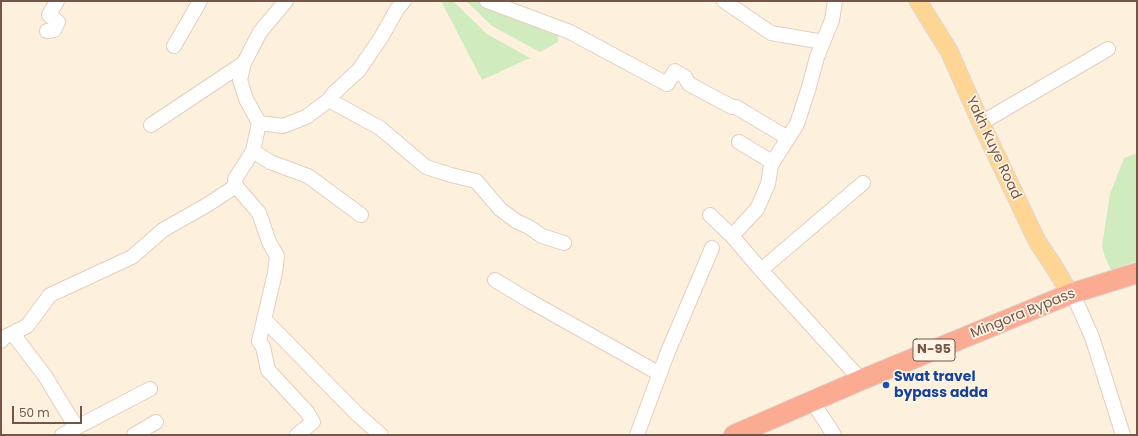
<!DOCTYPE html>
<html>
<head>
<meta charset="utf-8">
<style>
	body { margin:0 }
	#map { position:relative; width:1138px; height:436px; overflow:hidden; background:#fdf1de; font-family:Poppins,sans-serif }
	canvas { display:block }
	.frame { position:absolute; inset:0; border:2px solid #745546; pointer-events:none }
	.scale { position:absolute; left:12px; top:406px; width:70px; height:18px; box-sizing:border-box; border:2px solid #745546; border-top:0; padding-left:5px; font-size:12px; line-height:14px; white-space:nowrap; color:#745546; -webkit-text-stroke:3px #fff4e5; paint-order:stroke }
</style>
</head>
<body>
<div id="map">
<canvas width="1138" height="436"></canvas>
<div class="frame"></div>
<div class="scale">50 m</div>
</div>
<script>
const ctx = document.querySelector('canvas').getContext('2d');
ctx.lineJoin = 'round';
function fill(path, color) { ctx.fillStyle = color; ctx.fill(path, 'evenodd'); }
const toPath = rows => new Path2D(rows.map(r => 'M' + r).join(''));
function trace(path, color, width, dash) { ctx.strokeStyle = color; ctx.lineWidth = width; ctx.lineCap = dash ? 'butt' : 'round'; ctx.setLineDash(dash || []); ctx.stroke(path); }
function write(font, color, halo, rows, align = 'center') {
  ctx.font = font + ' Poppins,sans-serif'; ctx.lineWidth = 3.5; ctx.setLineDash([]); ctx.textBaseline = 'middle'; ctx.strokeStyle = halo; ctx.fillStyle = color; for (const [text, x, y, turn = 0] of rows) {
    ctx.save(); ctx.translate(x, y); ctx.rotate((+turn || 0) * Math.PI / 180); ctx.textAlign = isNaN(turn) ? turn : align; if (halo) ctx.strokeText(text, 0, 0); ctx.fillText(text, 0, 0); ctx.restore();
  }
}
const green = toPath([
	[441,1,453,1,487,34,530,58,482,80],
	[466,1,483,1,558,36,558,42,540,52,492,26],
	[1137,153,1137,261,1111,270,1105,257,1102,246,1110,194,1124,158]
]);
const minor = toPath([
	[487,1,570,32,667,84,675,71,685,77,689,84,732,107,736,107,788,138],
	[724,1,771,33,823,42],
	[47,31,54,30,58,22,49,15,57,1],
	[174,46,200,1],
	[329,100,380,128,426,167,451,175,476,181,500,209,516,221,529,227,542,236,564,243],
	[259,123,283,126,306,117,329,100,334,93,359,70,382,36,397,9,404,1],
	[981,123,1108,49],
	[151,125,244,63],
	[739,142,772,162],
	[253,151,270,162,308,176,361,215],
	[236,186,259,213,269,242,277,256,275,273,259,341,263,347,268,370,307,412,313,422,297,435],
	[710,215,732,236,757,209,768,184,771,165,797,124,809,87,817,57,832,20,835,1],
	[732,236,761,270,861,380],
	[761,270,863,183],
	[495,280,528,300,660,374],
	[1070,294,1075,299,1092,337,1123,435],
	[264,319,357,414,381,435],
	[13,334,45,376,76,427],
	[1,341,3,338,27,326,50,295,132,257,163,230,207,205,236,186,235,179,253,151,259,123,246,99,240,80,244,63,260,32,286,1],
	[812,401,834,435],
	[62,435,150,389],
	[134,435,156,422],
	[637,435,667,354,712,248]
]);
const major = toPath([
	[918,1,949,51,981,123,1037,241,1055,268,1070,294]
]);
const highway = toPath([
	[734,435,861,380,1070,294,1137,273]
]);
const markers = [
	[886,385,4,"#1a4fb4"]
];
const shields = [
	[934,350,42]
];
const shieldNames = [
	["N-95",934,350]
];
const streetNames = [
	["Yakh Kuye Road",993,148,65],
	["Mingora Bypass",1023,314,-22]
];
const transitNames = [
	["Swat travel",894,377],
	["bypass adda",894,393]
];
fill(green, '#d0ebbd');
trace(minor, '#e3cebd', 16);
trace(major, '#ded6d3', 19);
trace(highway, '#ded6d3', 22);
trace(minor, '#fff', 14);
trace(major, '#ffd593', 17);
trace(highway, '#fbab92', 20);
for (const [x, y, r, color] of markers) { const dot = new Path2D(); dot.arc(x, y, r, 0, 2 * Math.PI); ctx.fillStyle = color; ctx.fill(dot); trace(dot, '#fff4e5', 1.5); }
for (const [x, y, w] of shields) { const box = new Path2D(); box.roundRect(x - w / 2, y - 11, w, 22, 3); ctx.fillStyle = '#fff4e5'; ctx.fill(box); trace(box, '#745546', 1); }
write('bold 13px', '#745546', null, shieldNames);
write('14px', '#745546', '#fff4e5', streetNames);
write('bold 14px', '#164399', '#fff4e5', transitNames, 'left');
</script>
</body>
</html>
